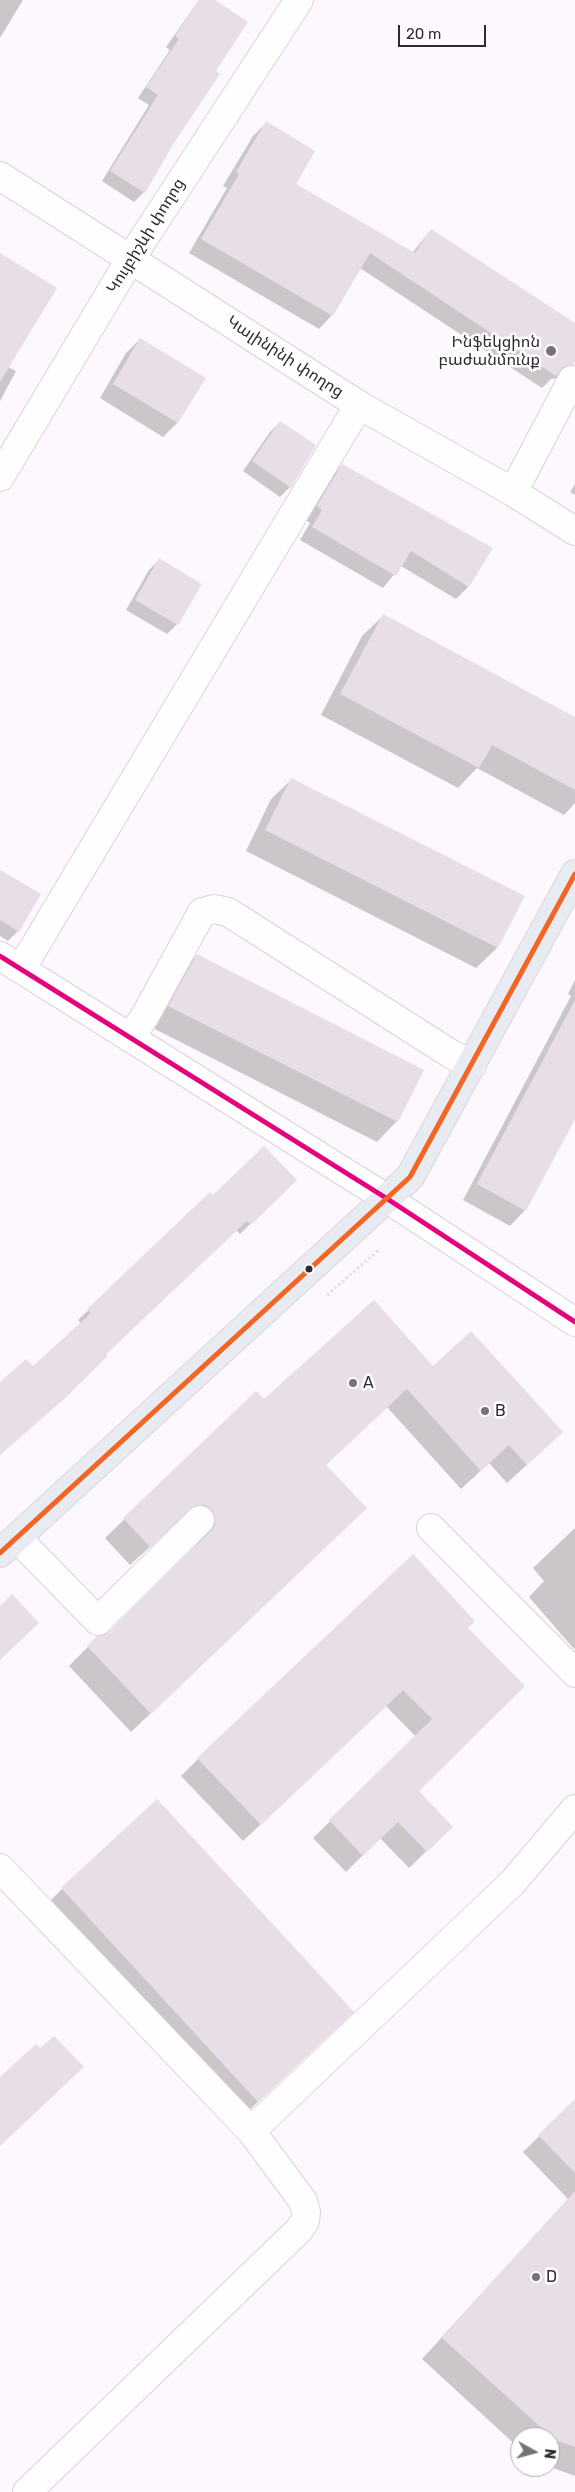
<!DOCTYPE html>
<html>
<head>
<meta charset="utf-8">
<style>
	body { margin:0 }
	#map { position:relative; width:575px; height:2492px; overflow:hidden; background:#fdf8fd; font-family:Rubik,sans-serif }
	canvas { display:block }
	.north { position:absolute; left:510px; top:2427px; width:50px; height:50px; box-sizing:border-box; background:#fff; border:1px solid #aca9ad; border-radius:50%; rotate:97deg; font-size:14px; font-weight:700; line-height:20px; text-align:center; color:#302931 }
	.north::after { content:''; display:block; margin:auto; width:18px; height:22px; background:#787178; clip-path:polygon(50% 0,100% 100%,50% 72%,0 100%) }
	.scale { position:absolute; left:398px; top:25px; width:88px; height:22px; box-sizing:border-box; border:2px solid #302931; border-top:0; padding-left:6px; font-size:15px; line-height:18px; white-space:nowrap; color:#302931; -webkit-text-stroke:4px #fff; paint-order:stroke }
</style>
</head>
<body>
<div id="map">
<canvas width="575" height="2492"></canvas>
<div class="north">N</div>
<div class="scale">20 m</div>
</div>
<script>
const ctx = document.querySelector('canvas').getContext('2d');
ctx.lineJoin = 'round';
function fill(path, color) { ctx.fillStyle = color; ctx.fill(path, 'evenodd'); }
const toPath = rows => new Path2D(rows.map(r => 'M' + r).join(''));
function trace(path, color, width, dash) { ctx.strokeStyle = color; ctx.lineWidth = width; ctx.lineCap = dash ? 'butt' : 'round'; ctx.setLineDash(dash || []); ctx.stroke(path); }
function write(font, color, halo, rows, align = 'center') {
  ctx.font = font + ' Rubik,"Noto Sans Armenian",sans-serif'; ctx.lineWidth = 5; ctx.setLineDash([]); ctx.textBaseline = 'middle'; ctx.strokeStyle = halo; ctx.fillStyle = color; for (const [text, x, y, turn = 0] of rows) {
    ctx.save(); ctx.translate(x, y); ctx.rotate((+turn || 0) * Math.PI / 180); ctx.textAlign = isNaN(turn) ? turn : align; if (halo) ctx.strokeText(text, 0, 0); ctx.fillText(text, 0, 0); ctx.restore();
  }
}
const shadow = toPath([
	[0,0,23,0,0,38],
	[199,0,213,0,214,71,144,192,134,202,102,181,149,105,138,98,170,50,166,47],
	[266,123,294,184,412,253,431,230,575,325,575,359,572,364,558,378,551,379,542,388,360,268,332,315,319,329,189,253,227,188,223,186,253,136],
	[0,255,8,367,16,371,0,401],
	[140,339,204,378,177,423,163,437,100,398,126,353],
	[280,422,314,446,290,487,280,497,243,471,270,432],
	[342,465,468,587,456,599,401,566,383,588,300,540,310,523,305,519,329,478],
	[575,484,575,495,570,492],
	[159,560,177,624,167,634,126,610,149,570],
	[383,616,575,718,575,803,564,815,477,768,458,788,321,715,362,636],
	[292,779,523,896,497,948,476,968,246,851,271,799],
	[0,871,18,931,8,941,0,936],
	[197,955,397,1121,377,1142,149,1026,177,976],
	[575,980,575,1118,525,1210,510,1226,463,1200,571,996,568,994],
	[295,1180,240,1234,236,1230,0,1455,0,1383,33,1368,81,1324,78,1320,151,1250,213,1196],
	[433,1368,542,1451,507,1483,489,1463,461,1489,387,1407,325,1465,346,1527,131,1732,69,1666,98,1637,110,1633,192,1551,197,1544,196,1535,184,1523,175,1524,130,1565,105,1538,256,1393,264,1401],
	[575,1528,575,1648,574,1649,529,1597,544,1581,533,1568],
	[467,1628,417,1791,451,1827,409,1868,380,1838,346,1872,313,1838,416,1737,386,1706,243,1841,181,1776,198,1759],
	[62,1889,335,2029,241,2118,45,1906],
	[575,2101,575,2476,550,2467,550,2437,520,2437,520,2449,422,2359,568,2199,523,2152]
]);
const building = toPath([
	[199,0,215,0,248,22,216,71,220,74,174,143,145,193,110,171,158,95,146,87,179,39,175,36],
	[266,121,315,151,296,184,415,253,431,229,575,323,575,361,573,365,563,367,556,376,370,253,333,316,201,239,239,174,236,172],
	[0,253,57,288,0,382],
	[140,338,206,378,178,423,113,384],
	[280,421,316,445,291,488,252,461],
	[342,464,493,548,469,587,411,551,396,576,312,527,322,510,317,506],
	[159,558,202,584,178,625,135,600],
	[383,614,575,717,575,790,492,745,479,768,340,694],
	[291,778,525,896,498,948,265,830],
	[0,870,41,894,19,932,0,920],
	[197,954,424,1070,398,1122,168,1006],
	[575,1000,575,1119,526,1211,477,1184],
	[264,1146,297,1180,251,1225,247,1221,106,1354,108,1356,63,1400,0,1455,0,1382,26,1359,33,1366,91,1313,87,1309,150,1249,210,1192,213,1195],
	[374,1300,433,1366,471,1331,563,1432,527,1465,509,1445,481,1471,407,1389,326,1465,367,1508,151,1714,87,1646,97,1636,109,1632,211,1531,215,1525,215,1517,211,1509,205,1505,196,1505,150,1547,123,1518,256,1391,264,1399],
	[413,1554,475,1621,468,1628,525,1686,419,1791,453,1827,427,1852,398,1822,363,1856,329,1820,432,1719,403,1690,261,1825,197,1758],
	[12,1594,39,1623,0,1660,0,1606],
	[157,1799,354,2012,258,2102,61,1888],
	[54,2036,84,2067,0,2146,0,2077,36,2044,40,2048],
	[575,2099,575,2173,538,2135],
	[575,2191,575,2447,555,2440,442,2338]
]);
const path = toPath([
	[327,1295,379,1250]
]);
const minor = toPath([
	[0,176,359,405,513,492,575,531],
	[0,477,131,258,299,0],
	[513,492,572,380],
	[0,956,386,1198,575,1322],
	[21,969,359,405],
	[130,1038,145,1016,202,912,214,909,228,912,451,1054,472,1065],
	[431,1528,575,1673],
	[17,1538,98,1621,200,1520],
	[0,1868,251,2131,303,2201,306,2212,305,2221,299,2230,27,2492],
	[251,2131,512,1883,575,1809]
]);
const major = toPath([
	[0,1553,410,1177,575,874]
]);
const bus1 = toPath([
	[0,956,386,1198,575,1322]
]);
const bus2 = toPath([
	[0,1553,410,1177,575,874]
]);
const markers = [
	[551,351,6,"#787178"],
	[309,1269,4.5,"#302931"],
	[353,1383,5,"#787178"],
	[485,1411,5,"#787178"],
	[536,2277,5,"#787178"]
];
const streetNames = [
	["Կույբիշևի փողոց",146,236,-58],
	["Կալինինի փողոց",285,357,33]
];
const poiNames = [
	["Ինֆեկցիոն",540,342,"right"],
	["բաժանմունք",540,360,"right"],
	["A",363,1383],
	["B",495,1411],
	["D",546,2277]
];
fill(shadow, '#0003');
fill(building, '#e7dee7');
trace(minor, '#d9d3d9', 30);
trace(major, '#d9d6d9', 30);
trace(path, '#e2e0e2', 3, [2.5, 2.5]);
trace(minor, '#fffeff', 28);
trace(major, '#e8ecf2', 28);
trace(bus1, '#e5007d', 5);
trace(bus2, '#f26522', 5);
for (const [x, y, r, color] of markers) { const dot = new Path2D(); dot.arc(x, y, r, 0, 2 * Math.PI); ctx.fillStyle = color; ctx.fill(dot); trace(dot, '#fff', 2); }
write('16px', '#302931', '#fff', streetNames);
write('16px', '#302931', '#fff', poiNames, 'left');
</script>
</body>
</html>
